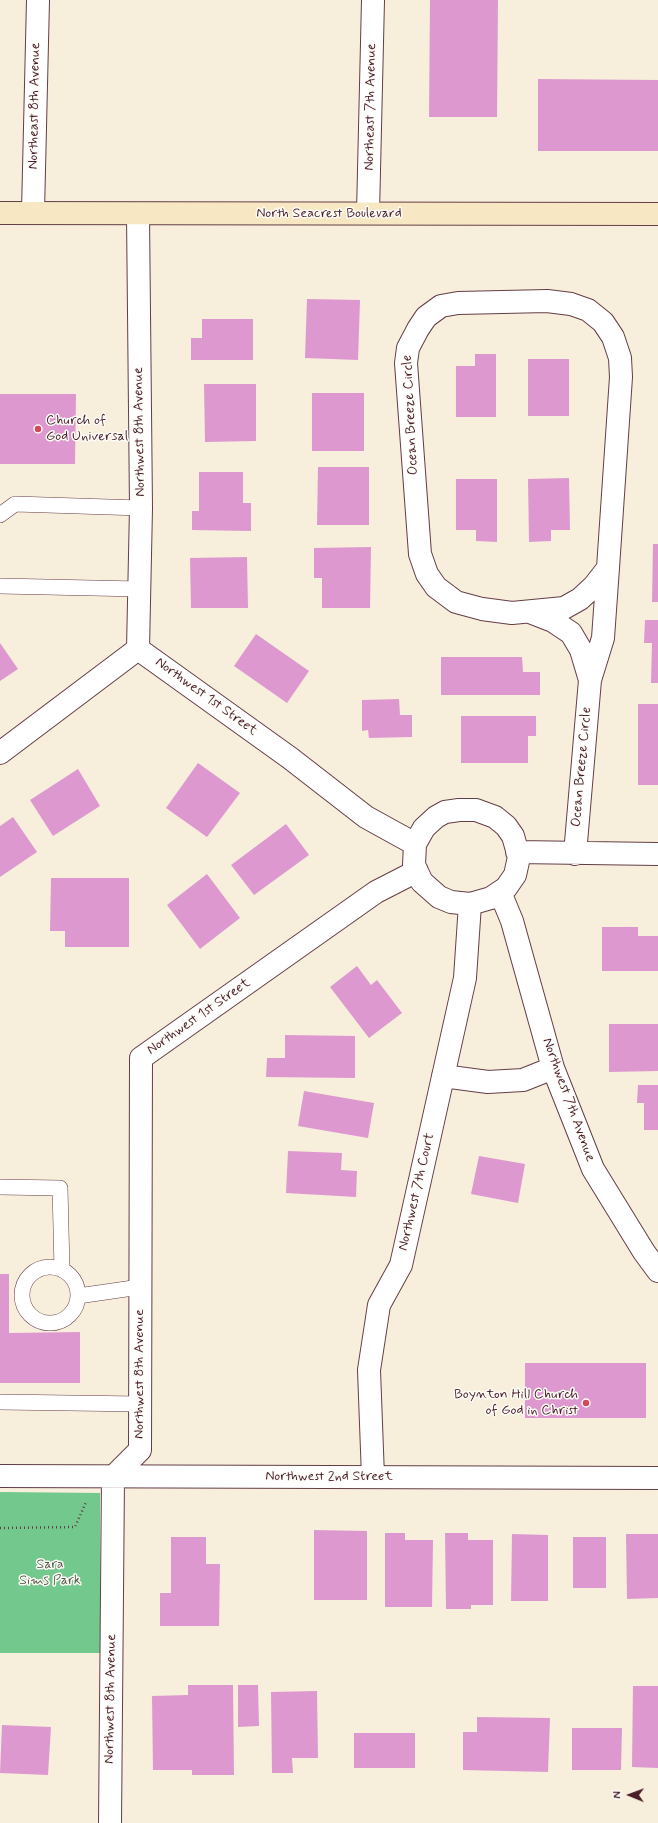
<!DOCTYPE html>
<html>
<head>
<meta charset="utf-8">
<style>
	body { margin:0 }
	#map { position:relative; width:658px; height:1823px; overflow:hidden; background:#f7eedc; font-family:Mynerve,sans-serif }
	canvas { display:block }
	.north { position:absolute; left:610px; top:1775px; width:40px; height:40px; -webkit-text-stroke:3px #fdfcf7; paint-order:stroke; rotate:271deg; font-size:11px; font-weight:700; line-height:16px; text-align:center; color:#4a1f2b }
	.north::after { content:''; display:block; margin:auto; width:14px; height:18px; background:#4a1f2b; clip-path:polygon(50% 0,100% 100%,50% 72%,0 100%) }
</style>
</head>
<body>
<div id="map">
<canvas width="658" height="1823"></canvas>
<div class="north">N</div>
</div>
<script>
const ctx = document.querySelector('canvas').getContext('2d');
ctx.lineJoin = 'round';
function fill(path, color) { ctx.fillStyle = color; ctx.fill(path, 'evenodd'); }
const toPath = rows => new Path2D(rows.map(r => 'M' + r).join(''));
function trace(path, color, width, dash) { ctx.strokeStyle = color; ctx.lineWidth = width; ctx.lineCap = dash ? 'butt' : 'round'; ctx.setLineDash(dash || []); ctx.stroke(path); }
function write(font, color, halo, rows, align = 'center') {
  ctx.font = font + ' Mynerve,sans-serif'; ctx.lineWidth = 3; ctx.setLineDash([]); ctx.textBaseline = 'middle'; ctx.strokeStyle = halo; ctx.fillStyle = color; for (const [text, x, y, turn = 0] of rows) {
    ctx.save(); ctx.translate(x, y); ctx.rotate((+turn || 0) * Math.PI / 180); ctx.textAlign = isNaN(turn) ? turn : align; if (halo) ctx.strokeText(text, 0, 0); ctx.fillText(text, 0, 0); ctx.restore();
  }
}
const green = toPath([
	[0,1492,100,1493,100,1653,0,1653]
]);
const building = toPath([
	[430,0,498,0,497,117,429,117],
	[538,79,658,80,658,151,538,151],
	[307,299,360,300,358,360,305,358],
	[202,319,253,319,253,360,191,360,191,338,202,338],
	[475,354,496,354,496,417,456,417,456,366,475,366],
	[528,359,569,359,569,416,528,416],
	[204,384,256,384,256,441,205,442],
	[312,393,364,393,364,451,312,451],
	[0,394,76,394,75,464,0,464],
	[318,467,369,467,369,525,317,525],
	[199,472,243,472,243,503,251,503,251,531,192,530,192,511,199,511],
	[569,478,570,530,551,530,551,541,529,542,528,479],
	[456,479,497,479,497,542,476,541,476,530,456,530],
	[653,544,658,544,658,602,652,602],
	[371,547,370,608,322,608,322,578,314,578,314,548],
	[247,557,248,608,191,608,190,558],
	[645,620,658,620,658,683,651,683,652,643,644,643],
	[256,634,309,671,287,703,234,666],
	[0,643,18,669,0,681],
	[441,657,522,657,523,672,540,672,540,695,441,695],
	[399,699,400,715,412,715,412,737,369,738,368,730,362,731,362,700],
	[638,704,658,704,658,785,638,785],
	[461,716,536,716,536,736,528,736,528,763,461,763],
	[198,763,240,793,207,837,166,808],
	[78,769,100,806,53,836,30,800],
	[13,817,37,852,0,877,0,826],
	[286,824,309,855,254,895,231,865],
	[207,874,240,918,200,949,167,905],
	[51,878,129,878,129,947,65,947,65,931,50,931],
	[602,927,638,927,638,936,658,936,658,971,602,971],
	[357,966,371,985,377,980,402,1013,369,1038,330,987],
	[609,1024,658,1024,658,1071,609,1072],
	[285,1035,355,1036,355,1078,266,1077,267,1058,285,1058],
	[638,1085,658,1085,658,1130,644,1130,644,1103,637,1103],
	[304,1091,374,1103,368,1138,298,1126],
	[288,1151,342,1153,341,1170,357,1171,356,1197,286,1193],
	[479,1156,525,1164,518,1203,471,1194],
	[0,1274,9,1274,9,1333,80,1332,80,1383,0,1383],
	[525,1363,646,1363,646,1418,525,1418],
	[314,1530,367,1531,367,1600,314,1600],
	[385,1533,405,1533,405,1540,433,1540,432,1607,385,1607],
	[445,1533,468,1533,468,1540,493,1540,493,1605,471,1605,471,1609,446,1609],
	[512,1534,548,1535,548,1601,511,1601],
	[626,1534,658,1534,658,1598,627,1599],
	[171,1537,206,1537,206,1564,220,1564,219,1626,160,1626,160,1593,171,1593],
	[573,1537,606,1537,606,1588,573,1588],
	[188,1685,233,1685,234,1775,192,1775,192,1770,153,1770,152,1696,188,1695],
	[238,1685,258,1685,259,1726,238,1727],
	[633,1686,658,1686,658,1768,632,1767],
	[317,1691,318,1758,292,1758,293,1773,272,1773,271,1692],
	[477,1717,550,1718,548,1772,463,1770,463,1732,477,1732],
	[2,1725,51,1727,48,1775,0,1773],
	[572,1728,622,1728,621,1770,572,1770],
	[354,1733,415,1733,415,1768,354,1768]
]);
const path = toPath([
	[0,1528,75,1527,86,1502]
]);
const lane = toPath([
	[0,515,15,504,141,508],
	[0,586,139,589],
	[0,1187,60,1188,62,1269],
	'22 1295a28 28 0 1 1 56 0a28 28 0 1 1-56 0Z',
	[78,1296,140,1287],
	[0,1402,140,1404]
]);
const street = toPath([
	[33,212,38,0],
	[368,213,373,0],
	[530,612,553,621,571,633,581,650,590,680],
	[138,649,141,508,138,215],
	[138,649,290,758,366,817,415,844],
	[0,753,138,649],
	[459,810,476,810,495,817,506,826,513,836,519,857,515,875,506,888,491,898,470,904,451,902,439,897,422,882,414,865,415,844,424,828,436,817,445,812,459,810],
	[517,852,658,854],
	[575,854,590,680,603,638,608,568,621,377,620,358,613,337,603,322,588,310,571,304,547,301,458,303,441,306,426,317,418,329,408,348,406,363,420,554,427,574,436,587,456,602,482,609,512,613,564,608,580,599,594,586,608,568],
	[500,892,512,921,553,1068,593,1169,644,1252,658,1271],
	[443,1076,488,1082,523,1080,553,1068],
	[0,1476,658,1478],
	[373,1477,369,1370,379,1305,401,1265,465,978,470,904],
	[110,1823,113,1477,140,1450,141,1058,376,892,417,871]
]);
const secondary = toPath([
	[0,213,658,214]
]);
const markers = [
	[38,429,4,"#d1495b"],
	[586,1403,4,"#d1495b"]
];
const streetNames = [
	["Northeast 8th Avenue",35,106,-89],
	["Northeast 7th Avenue",371,107,-89],
	["North Seacrest Boulevard",329,214],
	["Ocean Breeze Circle",411,415,-93],
	["Northwest 8th Avenue",140,432,-91],
	["Northwest 1st Street",206,697,36],
	["Ocean Breeze Circle",582,767,-85],
	["Northwest 1st Street",199,1017,-35],
	["Northwest 7th Avenue",568,1100,70],
	["Northwest 7th Court",417,1192,-77],
	["Northwest 8th Avenue",140,1374,-90],
	["Northwest 2nd Street",329,1477],
	["Northwest 8th Avenue",111,1699,-89]
];
const poiNames = [
	["Church of",46,421],
	["God Universal",46,437],
	["Boynton Hill Church",578,1395,"right"],
	["of God in Christ",578,1411,"right"]
];
const parkNames = [
	["Sara",50,1565],
	["Sims Park",50,1581]
];
fill(green, '#72c88d');
fill(building, '#dd99cf');
trace(lane, '#643e46', 16);
trace(street, '#643e46', 24);
trace(secondary, '#643e46', 24);
trace(path, '#643e46', 2.5, [1, 3]);
trace(lane, '#fff', 15);
trace(street, '#fff', 22);
trace(secondary, '#f7e8c3', 22);
for (const [x, y, r, color] of markers) { const dot = new Path2D(); dot.arc(x, y, r, 0, 2 * Math.PI); ctx.fillStyle = color; ctx.fill(dot); trace(dot, '#fdfcf7', 1.5); }
write('14px', '#4a1f2b', '#fdfcf7', streetNames);
write('14px', '#4a1f2b', '#fdfcf7', poiNames, 'left');
write('14px', '#585a4d', '#fdfcf7', parkNames);
</script>
</body>
</html>
